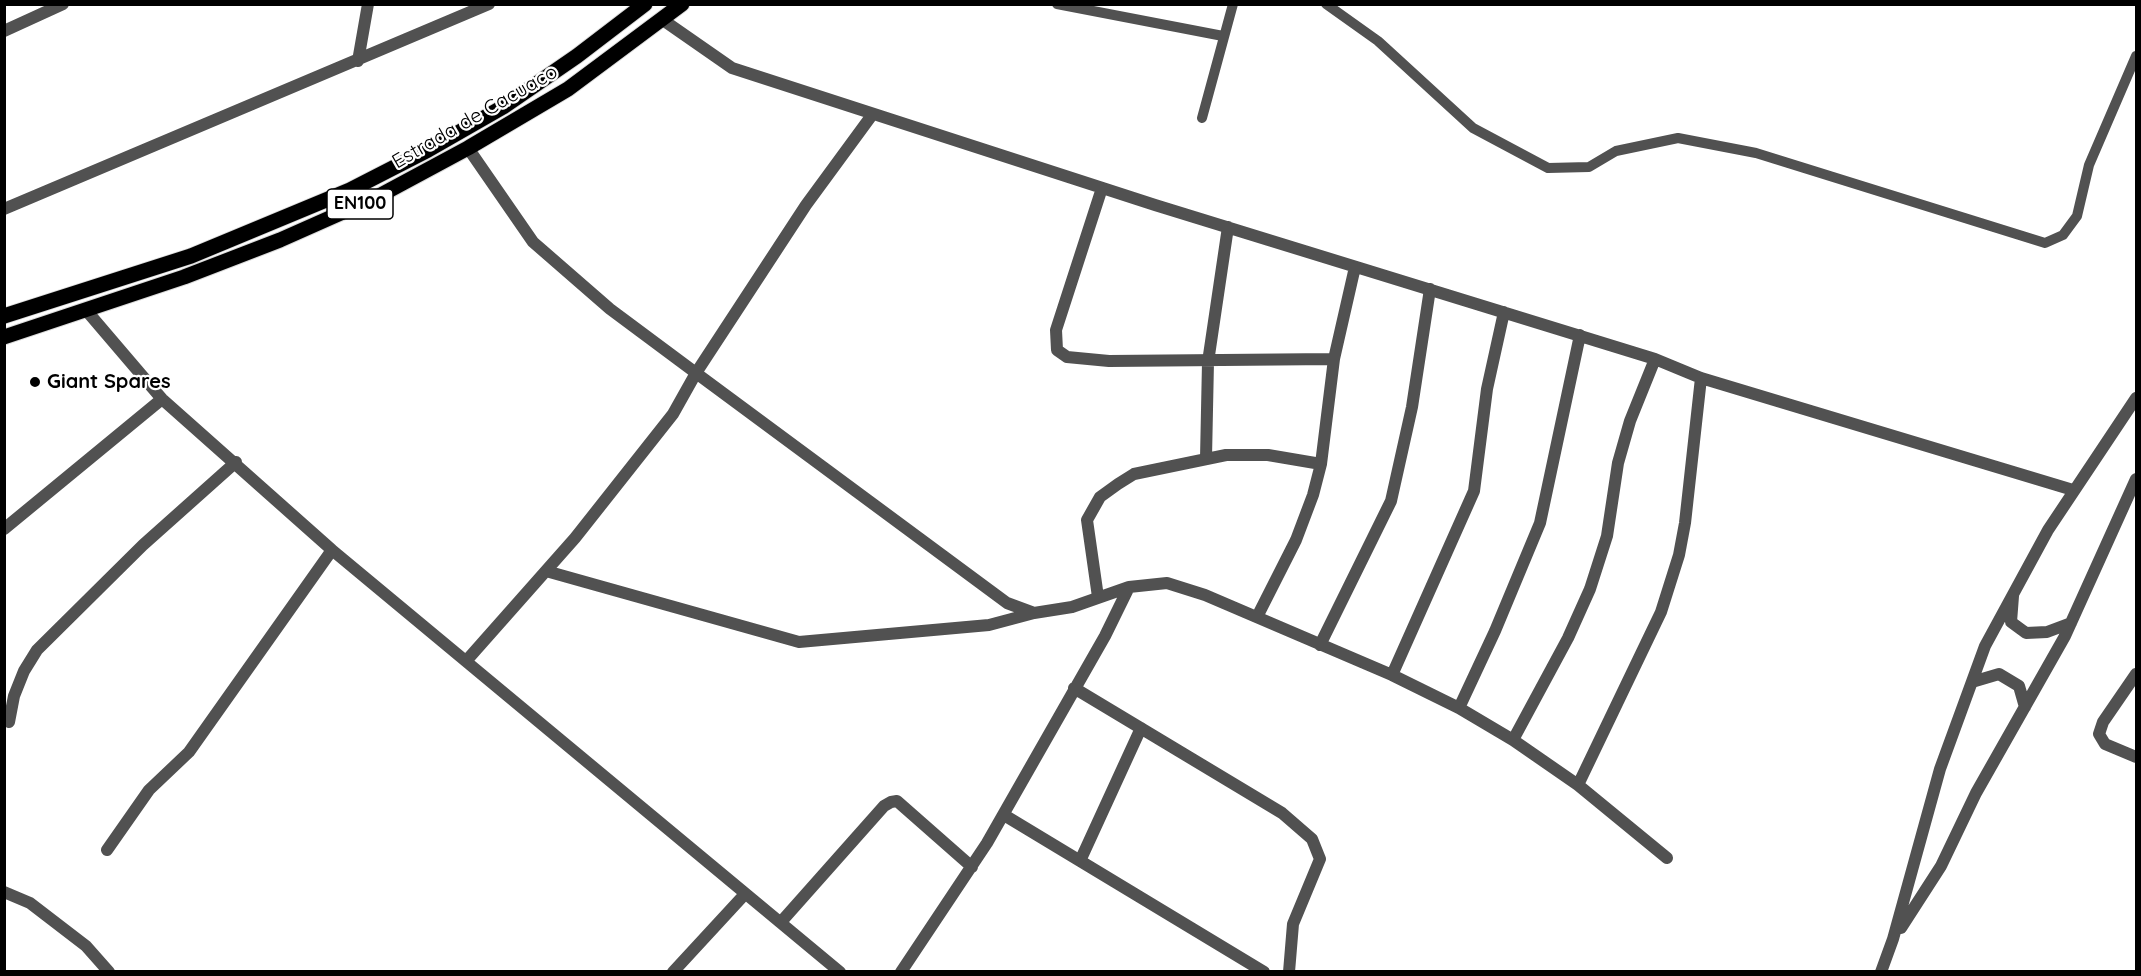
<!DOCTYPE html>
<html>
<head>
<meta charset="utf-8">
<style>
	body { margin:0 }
	#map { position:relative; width:2141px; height:976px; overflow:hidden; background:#fff; font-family:Quicksand,sans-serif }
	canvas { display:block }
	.frame { position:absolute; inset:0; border:6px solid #000; pointer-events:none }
</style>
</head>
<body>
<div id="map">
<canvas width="2141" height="976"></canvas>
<div class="frame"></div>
</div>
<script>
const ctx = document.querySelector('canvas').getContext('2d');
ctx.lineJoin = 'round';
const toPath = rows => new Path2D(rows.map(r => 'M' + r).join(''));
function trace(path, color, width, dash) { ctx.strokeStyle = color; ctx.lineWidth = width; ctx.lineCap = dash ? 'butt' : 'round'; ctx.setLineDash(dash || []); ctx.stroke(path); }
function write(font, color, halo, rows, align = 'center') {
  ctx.font = font + ' Quicksand,sans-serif'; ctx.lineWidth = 4.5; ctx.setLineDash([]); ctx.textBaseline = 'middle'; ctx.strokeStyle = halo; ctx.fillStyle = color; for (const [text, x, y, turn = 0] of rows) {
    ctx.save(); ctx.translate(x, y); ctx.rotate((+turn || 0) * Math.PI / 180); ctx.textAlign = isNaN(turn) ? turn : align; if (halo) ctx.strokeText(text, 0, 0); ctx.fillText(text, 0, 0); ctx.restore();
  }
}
const service = toPath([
	[1057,4,1223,36],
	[1326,4,1378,41,1473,128,1548,168,1589,167,1616,151,1678,138,1756,153,2045,243,2063,235,2077,216,2089,165,2136,56],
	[1202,118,1233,4]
]);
const minor = toPath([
	[663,20,732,68,1155,205,1655,359,1701,378,2073,490],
	[4,31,63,4],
	[358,61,368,4],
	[872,115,806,205,696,373,1007,603,1034,613,1072,607,1129,587,1167,583,1205,595,1392,675,1459,708,1513,740,1578,785,1667,858],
	[1102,188,1056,330,1057,350,1067,357,1109,361,1334,359],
	[4,209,489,4],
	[86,310,162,399,332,550,840,972],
	[1206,458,1208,362,1228,227],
	[4,529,162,399],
	[546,571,799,642,989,625,1034,613],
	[1098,597,1087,520,1100,497,1118,484,1134,474,1226,455,1268,455,1321,464],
	[1257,617,1296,540,1313,495,1321,464,1334,359,1355,267],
	[1320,645,1391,501,1412,407,1430,289],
	[467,660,575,538,673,414,696,373,610,309,533,242,468,148],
	[2136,674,2103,722,2099,734,2105,744,2136,757],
	[1392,675,1474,491,1487,389,1504,312],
	[1074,688,1282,813,1312,839,1320,859,1293,924,1289,972],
	[1459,708,1495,631,1540,523,1580,335],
	[9,722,14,696,24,671,37,650,143,545,236,462],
	[1513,740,1568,638,1590,589,1607,536,1618,463,1630,421,1655,359],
	[1578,785,1661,612,1679,555,1685,523,1701,378],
	[1004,815,1264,972],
	[107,850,149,790,189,752,332,550],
	[1080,861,1141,728],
	[4,892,30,903,86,946,109,972],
	[781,922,884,806,891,802,897,801,972,867],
	[673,972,745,894],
	[901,972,987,843,1105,636,1129,587]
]);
const tertiary = toPath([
	[2013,596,2011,622,2026,633,2047,632,2071,623],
	[1972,682,1999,674,2019,686,2025,707],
	[1901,928,1941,866,1976,793,2065,636,2136,479],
	[1881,972,1893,939,1940,769,1985,646,2048,530,2136,398]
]);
const primary = toPath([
	[4,316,191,256,350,190,428,150,503,107,577,56,645,4],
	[4,337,184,277,280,240,377,197,468,148,568,89,682,4]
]);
const markers = [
	[35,382,6,"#000"]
];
const shields = [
	[360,204,66]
];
const shieldNames = [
	["EN100",360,204]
];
const streetNames = [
	["Estrada de Cacuaco",475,117,-30]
];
const poiNames = [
	["Giant Spares",47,382]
];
trace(primary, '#dbdbdb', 17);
trace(service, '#515151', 10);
trace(minor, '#515151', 12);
trace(tertiary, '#515151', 12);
trace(primary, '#000', 15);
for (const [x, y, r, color] of markers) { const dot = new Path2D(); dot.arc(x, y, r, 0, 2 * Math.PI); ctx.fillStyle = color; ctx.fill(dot); trace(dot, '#fff', 2); }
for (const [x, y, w] of shields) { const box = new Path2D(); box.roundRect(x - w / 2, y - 15, w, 30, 4.5); ctx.fillStyle = '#fff'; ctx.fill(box); trace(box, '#000', 1.5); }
write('bold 18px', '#000', null, shieldNames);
write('20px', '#000', '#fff', streetNames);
write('bold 20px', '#000', '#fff', poiNames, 'left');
</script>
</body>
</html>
